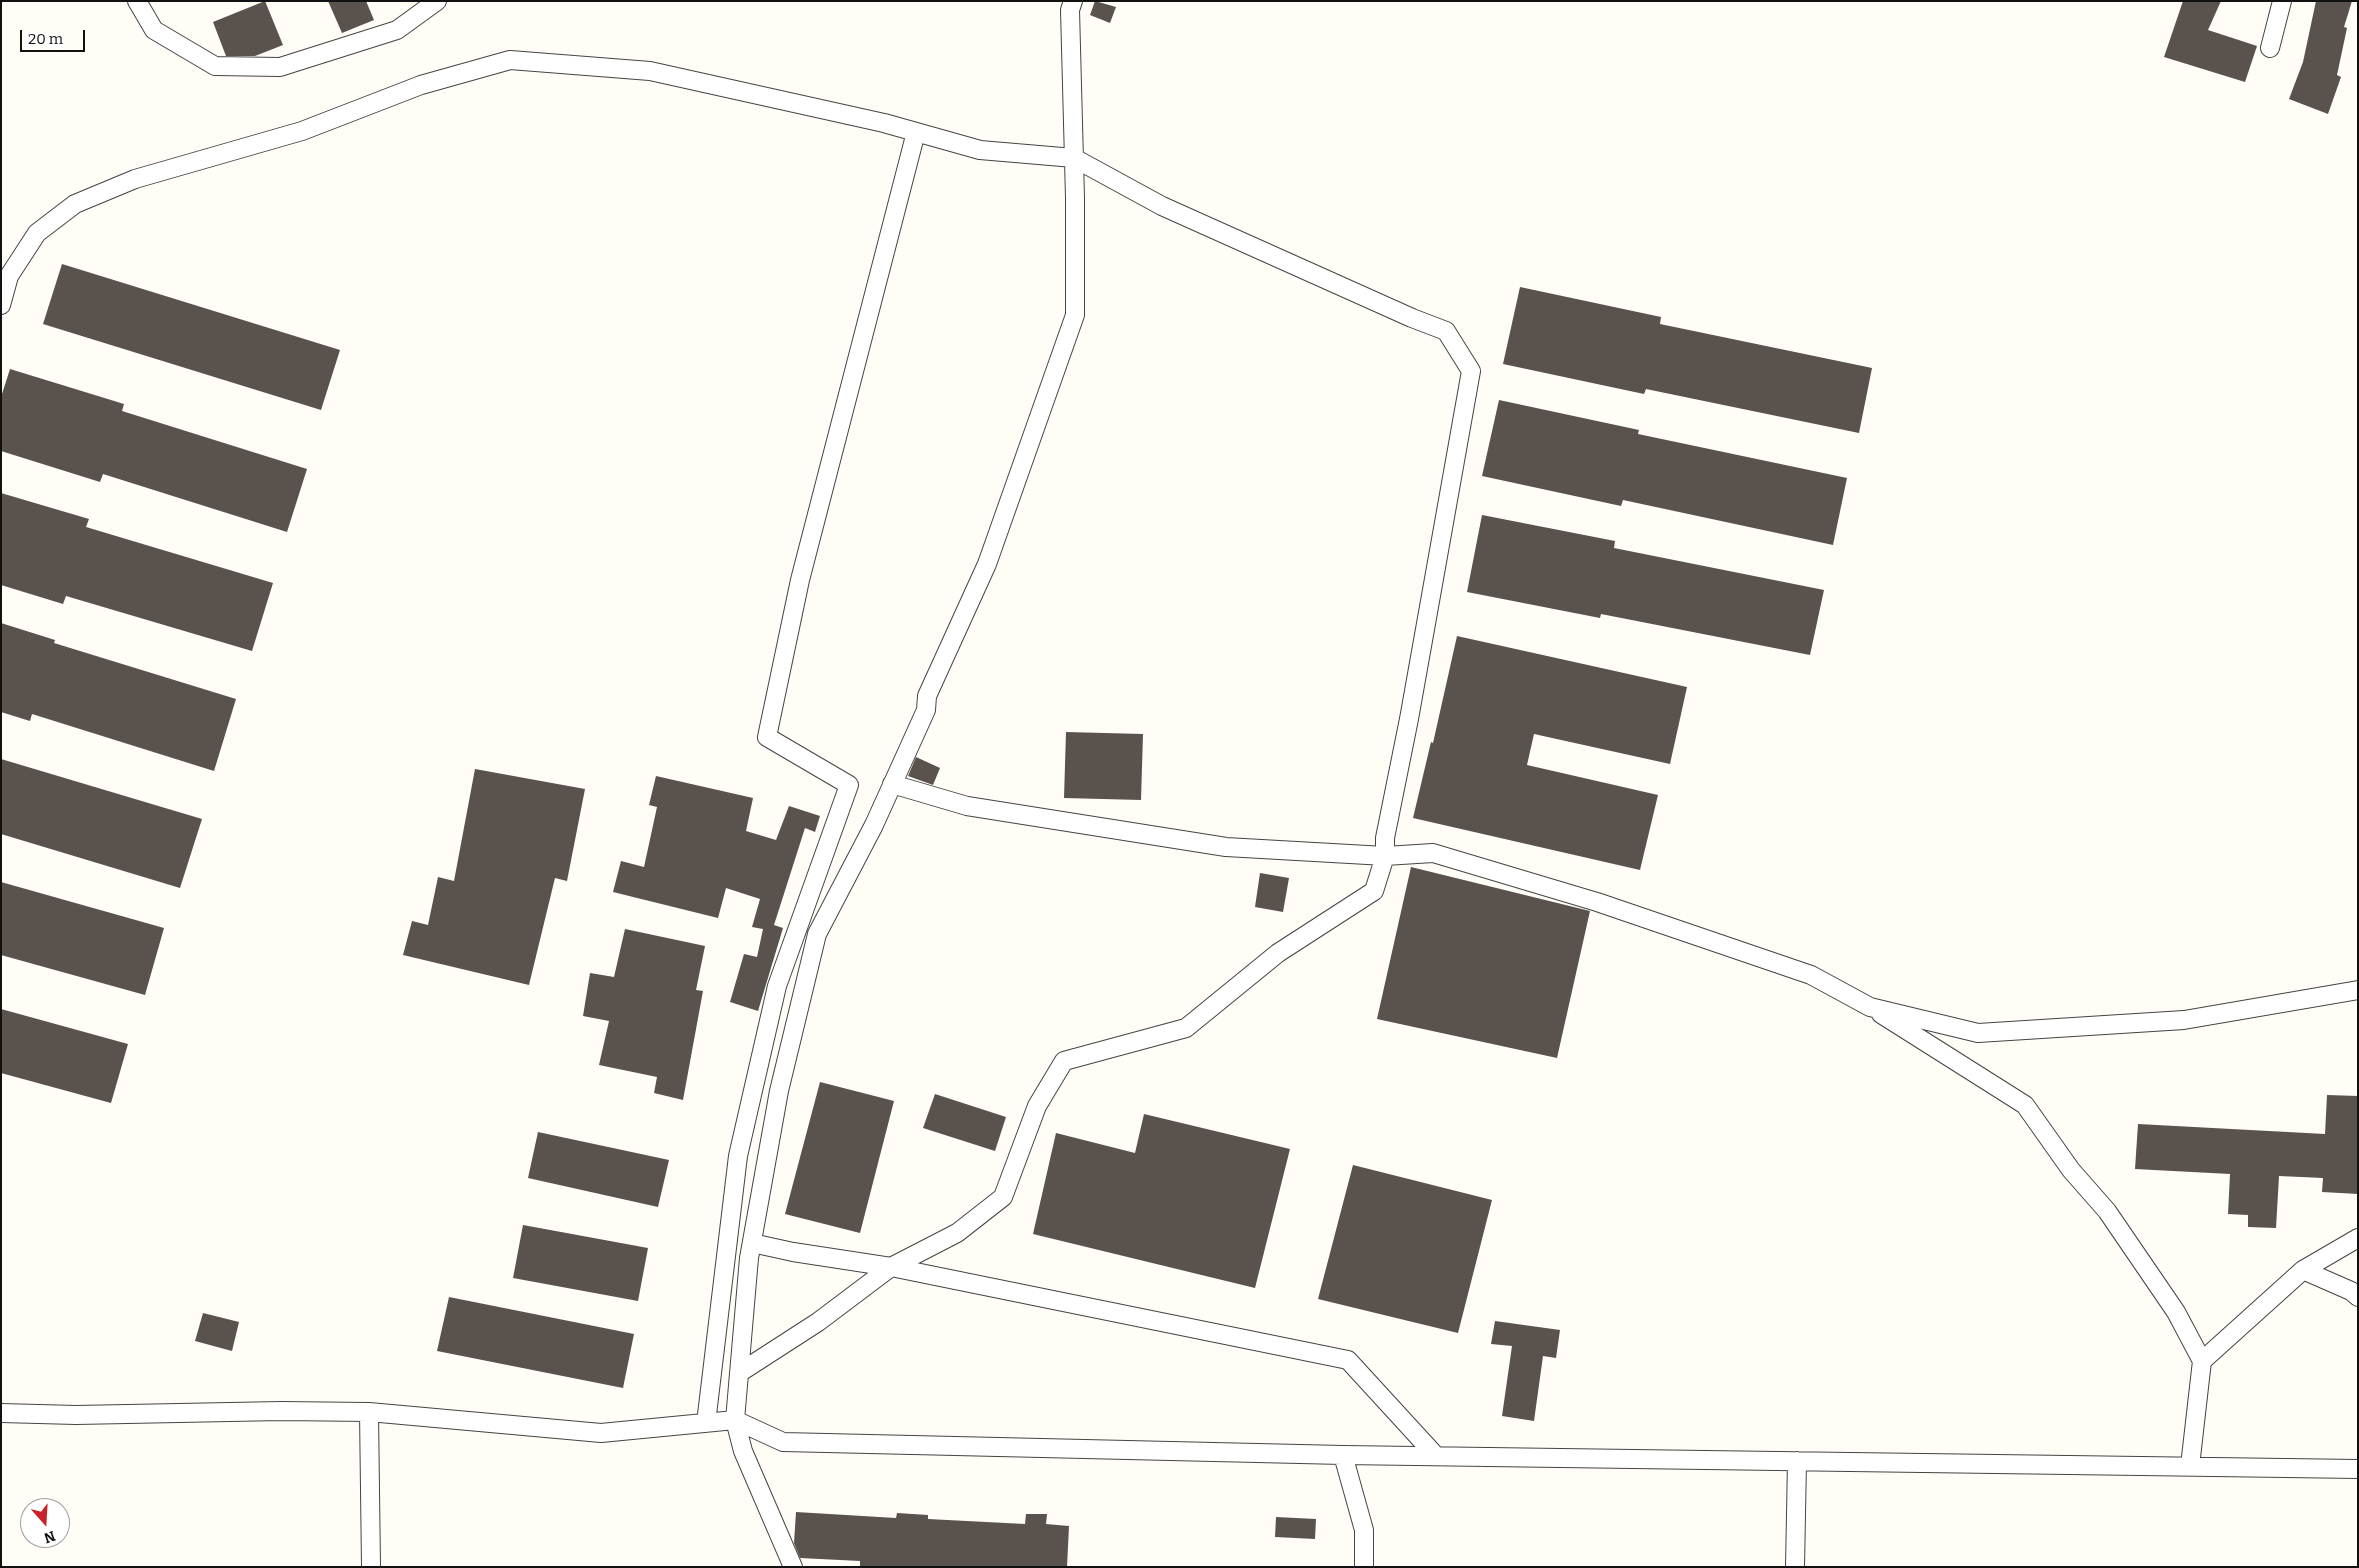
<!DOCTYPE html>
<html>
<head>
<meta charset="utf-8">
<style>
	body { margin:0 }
	#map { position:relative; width:2359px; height:1568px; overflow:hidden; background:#fffdf5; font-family:Bitter,serif }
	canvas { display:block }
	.frame { position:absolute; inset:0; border:2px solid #111; pointer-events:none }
	.north { position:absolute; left:20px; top:1498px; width:50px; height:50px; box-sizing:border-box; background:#fff; border:1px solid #a0a0a0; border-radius:50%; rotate:161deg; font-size:14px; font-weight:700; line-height:20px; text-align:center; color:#111 }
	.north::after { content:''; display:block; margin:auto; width:18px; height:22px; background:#c92127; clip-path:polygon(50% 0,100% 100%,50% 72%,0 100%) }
	.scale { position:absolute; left:20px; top:30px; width:65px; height:22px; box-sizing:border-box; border:2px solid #111; border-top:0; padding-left:6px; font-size:15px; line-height:18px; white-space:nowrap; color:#111; -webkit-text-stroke:4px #fff; paint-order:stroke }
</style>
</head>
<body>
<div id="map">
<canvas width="2359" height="1568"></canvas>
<div class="frame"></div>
<div class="north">N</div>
<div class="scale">20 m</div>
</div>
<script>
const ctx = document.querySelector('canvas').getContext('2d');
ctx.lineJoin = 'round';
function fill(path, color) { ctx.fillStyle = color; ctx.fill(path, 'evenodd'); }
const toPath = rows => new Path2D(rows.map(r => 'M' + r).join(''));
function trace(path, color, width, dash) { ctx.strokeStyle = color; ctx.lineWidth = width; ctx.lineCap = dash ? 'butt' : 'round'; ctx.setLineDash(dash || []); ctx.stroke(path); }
const building = toPath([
	[265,1,283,45,255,56,226,56,213,22],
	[328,1,366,1,374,20,342,33],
	[1095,1,1116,7,1110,23,1090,15],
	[2183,1,2221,1,2208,30,2257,46,2245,82,2164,57],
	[2316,1,2352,1,2344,27,2347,28,2337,75,2341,77,2328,114,2289,99,2303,62],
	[62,264,340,350,321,410,43,324],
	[1520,287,1661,317,1660,324,1872,368,1859,433,1646,389,1644,394,1503,364],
	[10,369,124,404,122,411,307,469,287,532,103,474,100,482,1,451,1,397],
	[1499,400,1639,430,1638,434,1847,478,1833,545,1623,500,1621,506,1482,476],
	[1,493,89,519,86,527,273,583,252,651,66,596,63,604,1,585],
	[1482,515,1615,541,1614,548,1824,590,1810,655,1601,614,1600,618,1467,592],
	[1,623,55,640,54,643,236,699,214,771,32,714,30,721,1,712],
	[1457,636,1687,687,1670,764,1534,734,1527,765,1658,795,1640,870,1413,818,1431,742,1433,743],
	[1066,732,1143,734,1141,800,1064,798],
	[916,757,940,768,933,785,908,776],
	[1,759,202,819,180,888,1,834],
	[475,769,585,789,567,881,555,878,529,985,403,955,412,921,428,925,438,877,454,881],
	[656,776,753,798,746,831,776,840,789,806,820,816,815,832,805,828,774,925,783,928,758,1011,730,1002,744,954,757,957,763,929,752,927,760,899,726,888,718,918,613,892,621,861,644,867,657,807,649,805],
	[1411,867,1590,911,1557,1058,1377,1019],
	[1260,873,1289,878,1283,912,1255,907],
	[1,882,164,928,145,995,1,955],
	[625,929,705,946,696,990,703,991,683,1100,654,1093,657,1077,599,1065,609,1021,583,1016,590,973,614,977],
	[1,1009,128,1044,111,1103,1,1073],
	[820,1082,894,1101,860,1233,785,1214],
	[935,1094,1006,1117,995,1151,923,1128],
	[2327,1095,2358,1096,2358,1194,2322,1192,2323,1178,2279,1176,2276,1228,2248,1227,2248,1215,2228,1214,2230,1174,2135,1169,2138,1124,2325,1134],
	[1144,1114,1290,1149,1255,1288,1033,1234,1056,1133,1135,1153],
	[538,1132,669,1160,658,1207,528,1178],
	[1353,1165,1492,1200,1458,1333,1318,1299],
	[523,1225,648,1248,638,1301,513,1278],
	[449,1297,634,1334,623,1388,437,1351],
	[203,1313,239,1322,232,1351,195,1341],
	[1495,1321,1560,1330,1556,1358,1543,1356,1534,1421,1502,1416,1512,1346,1491,1344],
	[796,1512,896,1518,897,1513,928,1515,928,1519,1025,1524,1026,1514,1047,1514,1046,1524,1069,1526,1067,1567,860,1567,860,1561,800,1558,794,1543],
	[1276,1517,1316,1519,1315,1539,1275,1537]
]);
const minor = toPath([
	[137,1,154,30,215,66,280,67,397,30,437,1],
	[2270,48,2282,1],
	[1,305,9,276,37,233,75,204,135,179,302,131,421,85,510,60,650,71,884,123,980,150,1074,158,1162,206,1412,318,1446,331,1471,371,1409,719,1385,838,1385,856,1374,891,1278,953,1186,1028,1064,1061,1037,1106,1003,1197,957,1233,891,1267,818,1322,739,1373],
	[892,784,967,806,1226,847,1385,856,1433,853,1597,902,1811,975,1870,1007,1978,1033,2184,1020,2358,990],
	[1881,1014,2025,1105,2071,1170,2107,1211,2176,1312,2202,1361],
	[752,1243,793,1252,891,1267,1348,1360,1436,1456],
	[2303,1270,2351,1291,2358,1297],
	[369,1412,371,1567],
	[1,1413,76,1415,281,1411,369,1412,601,1433,735,1420,783,1442,1343,1455,2358,1469],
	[706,1423,738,1156,777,986,849,785,767,737,800,580,916,132],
	[1343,1455,1364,1530,1364,1567],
	[2190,1466,2202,1361,2303,1270,2358,1238],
	[793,1567,743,1451,735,1420,749,1258,779,1091,817,934,874,825,926,710,927,696,987,564,1075,315,1075,198,1070,10,1073,1],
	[1795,1567,1797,1461]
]);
fill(building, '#5a524d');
trace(minor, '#444', 20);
trace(minor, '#fff', 18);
</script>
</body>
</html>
